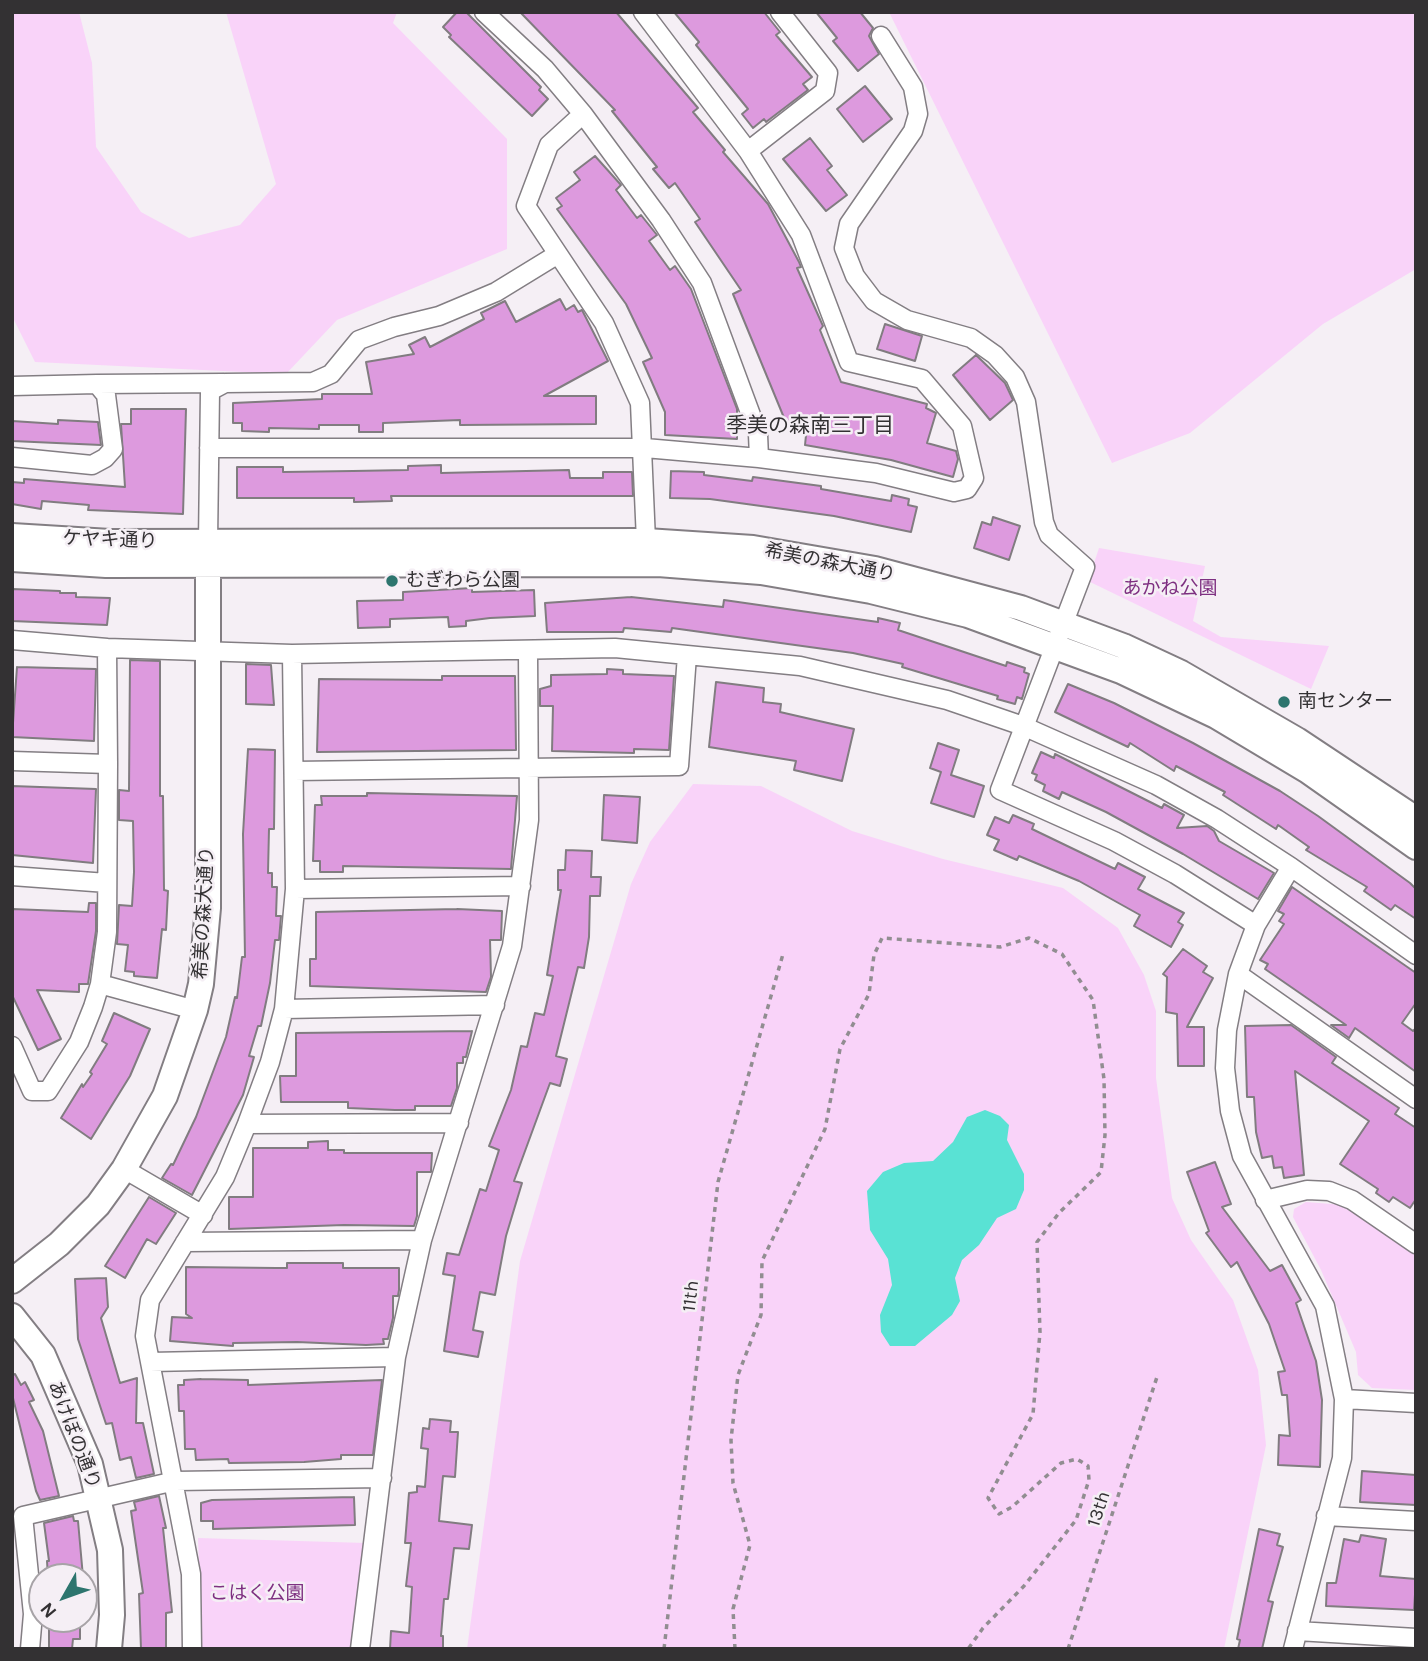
<!DOCTYPE html>
<html>
<head>
<meta charset="utf-8">
<style>
	body { margin:0 }
	#map { position:relative; width:1428px; height:1661px; overflow:hidden; background:#f5eff5; font-family:Karla,sans-serif }
	canvas { display:block }
	.frame { position:absolute; inset:0; border:14px solid #333133; pointer-events:none }
	.north { position:absolute; left:28px; top:1563px; width:70px; height:70px; box-sizing:border-box; background:#f5eff5; border:2px solid #a7a3a7; border-radius:50%; rotate:230deg; font-size:19px; font-weight:700; line-height:28px; text-align:center; color:#333133 }
	.north::after { content:''; display:block; margin:auto; width:24px; height:32px; background:#2d756e; clip-path:polygon(50% 0,100% 100%,50% 72%,0 100%) }
</style>
</head>
<body>
<div id="map">
<canvas width="1428" height="1661"></canvas>
<div class="frame"></div>
<div class="north">N</div>
</div>
<script>
const ctx = document.querySelector('canvas').getContext('2d');
ctx.lineJoin = 'round';
function fill(path, color) { ctx.fillStyle = color; ctx.fill(path, 'evenodd'); }
const toPath = rows => new Path2D(rows.map(r => 'M' + r).join(''));
function trace(path, color, width, dash) { ctx.strokeStyle = color; ctx.lineWidth = width; ctx.lineCap = dash ? 'butt' : 'round'; ctx.setLineDash(dash || []); ctx.stroke(path); }
function write(font, color, halo, rows, align = 'center') {
  ctx.font = font + ' Karla,"Noto Sans JP",sans-serif'; ctx.lineWidth = 5; ctx.setLineDash([]); ctx.textBaseline = 'middle'; ctx.strokeStyle = halo; ctx.fillStyle = color; for (const [text, x, y, turn = 0] of rows) {
    ctx.save(); ctx.translate(x, y); ctx.rotate((+turn || 0) * Math.PI / 180); ctx.textAlign = isNaN(turn) ? turn : align; if (halo) ctx.strokeText(text, 0, 0); ctx.fillText(text, 0, 0); ctx.restore();
  }
}
const green = toPath([
	[12,12,79,12,92,63,96,147,141,212,189,238,240,225,276,184,226,12,397,12,393,23,507,139,507,249,337,320,286,374,35,362,12,316],
	[889,12,1416,12,1416,269,1323,324,1190,433,1112,463],
	[1099,548,1205,566,1193,621,1221,637,1329,646,1311,689,1088,581],
	[693,784,761,786,852,831,943,859,1063,888,1118,928,1144,975,1156,1011,1156,1078,1172,1198,1191,1240,1233,1300,1258,1370,1266,1445,1224,1649,467,1649,520,1261,631,884,650,842],
	[1306,1202,1344,1205,1416,1254,1416,1390,1372,1388,1358,1375,1356,1352,1321,1270,1293,1217,1294,1209],
	[198,1538,366,1543,354,1649,202,1649]
]);
const water = toPath([
	[985,1110,1000,1116,1009,1125,1007,1140,1024,1174,1024,1190,1016,1209,997,1218,979,1245,962,1260,955,1278,960,1301,952,1315,915,1346,890,1346,881,1332,880,1315,892,1285,888,1259,870,1230,867,1191,883,1172,904,1163,933,1161,953,1142,967,1117]
]);
const building = toPath([
	[457,12,466,12,541,87,539,90,548,99,532,116,449,37,451,35,443,27,457,12],
	[520,12,616,12,698,108,693,112,725,150,723,152,768,204,799,262,801,267,797,268,823,326,820,330,841,382,927,404,926,408,936,413,927,443,956,451,958,459,953,477,891,460,805,445,808,416,787,425,733,294,741,290,695,222,700,219,675,183,669,188,653,169,657,167,612,111,615,110,520,12],
	[674,12,764,12,780,32,776,35,812,77,803,84,808,90,766,122,764,119,753,128,742,114,748,109,696,45,699,42,674,12],
	[816,12,860,12,873,28,869,36,879,54,858,71,833,41,837,38,816,12],
	[865,86,892,119,863,142,837,109,865,86],
	[810,138,832,166,827,170,847,195,826,211,783,159,810,138],
	[595,156,621,185,616,190,637,218,641,215,657,235,649,241,670,270,675,266,691,289,737,409,737,439,665,435,665,412,643,362,652,358,626,304,557,209,562,206,556,198,580,180,574,172,595,156],
	[560,299,566,310,574,305,578,312,582,310,608,361,544,396,596,396,596,424,460,425,460,420,383,423,383,432,359,432,359,425,319,425,319,429,269,428,269,432,242,431,242,423,233,423,233,403,322,399,322,394,372,394,366,362,414,354,409,345,425,337,430,347,484,319,481,313,505,301,516,322,560,299],
	[885,324,922,336,915,361,877,349,885,324],
	[976,355,1005,383,1013,400,990,420,953,375,976,355],
	[131,409,186,409,183,514,88,510,89,505,42,501,41,509,12,504,12,482,24,483,24,479,125,487,121,424,131,424,131,409],
	[58,420,98,422,101,445,12,441,12,421,58,424,58,420],
	[441,465,441,473,569,470,570,478,603,478,603,472,632,472,633,496,391,496,392,501,354,502,354,498,237,498,237,467,283,467,283,472,353,471,408,470,408,466,441,465],
	[671,471,704,472,704,475,752,481,753,477,821,486,821,489,891,501,892,495,909,499,908,505,917,507,911,532,834,516,710,499,670,498,671,471],
	[993,517,1020,526,1009,560,974,548,982,522,991,525,993,517],
	[472,588,472,592,534,590,535,616,490,618,466,621,466,626,449,627,448,617,390,619,390,627,358,628,357,601,403,600,403,592,472,588],
	[12,589,60,591,60,593,76,593,76,597,110,598,107,625,12,621,12,589],
	[631,597,723,607,724,600,878,622,878,618,900,623,898,630,1006,666,1007,662,1025,668,1024,672,1029,674,1022,699,1017,697,1015,704,997,699,998,696,902,667,903,664,853,653,672,628,671,632,624,628,623,632,547,632,545,603,631,597],
	[130,660,160,661,160,796,163,796,164,890,168,891,166,930,162,929,157,978,134,976,134,972,125,971,128,945,117,944,119,905,132,906,134,872,133,821,119,820,119,790,129,791,130,660],
	[246,664,271,665,274,705,246,704,246,664],
	[17,667,96,669,94,741,12,737,17,667],
	[607,669,623,670,623,674,674,676,669,750,634,749,634,753,552,751,553,706,540,706,540,689,551,686,551,675,607,674,607,669],
	[442,676,515,676,516,750,317,752,319,679,442,680,442,676],
	[716,682,764,688,763,702,781,704,780,712,854,729,842,781,794,770,796,761,709,747,716,682],
	[1068,684,1114,703,1193,743,1280,791,1318,816,1410,883,1416,889,1416,919,1395,905,1391,910,1364,891,1367,887,1306,850,1309,847,1278,825,1276,829,1223,795,1225,792,1176,766,1174,771,1130,743,1128,747,1055,712,1068,684],
	[938,743,959,750,951,775,984,786,974,817,931,803,941,772,930,768,938,743],
	[248,749,275,750,274,829,269,829,268,873,272,873,272,887,277,887,276,916,281,916,279,940,275,940,270,983,261,1026,258,1026,249,1056,254,1057,243,1095,192,1195,162,1178,171,1164,173,1165,196,1117,226,1037,235,997,237,998,242,957,245,957,243,834,248,749],
	[1041,752,1054,758,1055,754,1162,808,1164,804,1184,815,1177,828,1207,826,1214,831,1219,841,1274,873,1258,899,1183,854,1106,812,1062,792,1059,799,1043,791,1045,785,1035,780,1037,775,1032,773,1041,752],
	[12,786,96,789,93,863,12,855,12,786],
	[367,793,517,796,511,869,343,866,343,872,320,872,320,861,313,861,315,805,322,805,321,796,367,796,367,793],
	[604,795,640,797,637,843,602,840,604,795],
	[1013,815,1034,824,1032,829,1115,869,1118,863,1145,877,1138,889,1184,913,1178,922,1183,925,1171,947,1134,926,1140,915,1079,881,1019,856,1017,860,994,850,999,840,987,835,995,817,1009,823,1013,815],
	[566,850,592,851,591,877,601,877,600,896,590,896,589,937,584,968,578,967,556,1056,567,1059,560,1086,550,1083,514,1181,522,1183,506,1236,495,1295,480,1292,473,1330,483,1332,478,1357,444,1351,455,1276,443,1274,447,1253,459,1255,480,1189,486,1191,499,1150,489,1146,511,1090,521,1046,527,1047,535,1013,544,1015,553,976,547,975,561,890,558,890,558,870,565,870,566,850],
	[1292,887,1416,973,1416,1003,1402,1023,1413,1031,1416,1028,1416,1072,1355,1028,1349,1038,1331,1025,1346,1025,1265,969,1268,964,1260,960,1284,924,1279,921,1284,914,1278,911,1292,887],
	[89,903,96,903,96,931,88,984,79,984,79,992,37,990,61,1039,38,1050,12,995,12,909,88,912,89,903],
	[457,909,502,911,501,940,490,940,491,977,486,992,310,986,310,959,316,959,316,912,457,909],
	[1183,949,1207,966,1203,972,1213,978,1187,1027,1204,1027,1204,1066,1178,1066,1177,1014,1166,1012,1167,977,1163,974,1183,949],
	[114,1013,150,1029,130,1076,91,1139,61,1118,82,1084,83,1087,92,1074,90,1072,107,1044,102,1041,114,1013],
	[1291,1025,1336,1057,1332,1063,1399,1108,1395,1114,1416,1128,1416,1199,1410,1208,1393,1197,1389,1202,1376,1193,1378,1189,1340,1164,1369,1121,1295,1071,1304,1175,1284,1178,1282,1167,1274,1168,1272,1156,1262,1158,1256,1132,1254,1097,1247,1097,1245,1026,1291,1025],
	[472,1031,466,1057,463,1057,463,1063,457,1063,457,1088,451,1106,415,1106,415,1110,395,1110,348,1108,348,1102,281,1102,280,1076,296,1076,296,1033,472,1031],
	[328,1141,328,1150,344,1150,344,1153,432,1153,431,1172,417,1172,417,1216,414,1226,344,1225,229,1229,229,1197,253,1197,253,1148,308,1148,308,1142,328,1141],
	[1215,1162,1231,1204,1222,1207,1270,1271,1282,1265,1301,1300,1296,1303,1316,1361,1322,1400,1320,1467,1278,1465,1279,1435,1290,1436,1287,1395,1282,1395,1278,1372,1285,1371,1269,1324,1237,1262,1231,1267,1206,1233,1209,1231,1187,1172,1215,1162],
	[149,1197,176,1213,156,1244,147,1239,125,1278,105,1266,149,1197],
	[287,1263,343,1263,343,1268,399,1268,399,1290,398,1296,393,1296,393,1318,388,1339,383,1339,384,1344,366,1345,297,1342,233,1343,233,1346,170,1341,172,1317,192,1318,186,1314,186,1267,276,1268,287,1268,287,1263],
	[106,1278,108,1307,101,1318,120,1383,137,1378,136,1423,143,1423,154,1474,136,1478,131,1457,120,1460,112,1423,106,1424,78,1339,75,1279,106,1278],
	[15,1374,21,1385,25,1382,34,1400,29,1402,43,1431,59,1496,40,1500,36,1491,12,1394,12,1375,15,1374],
	[201,1379,248,1380,248,1385,382,1380,373,1455,341,1455,341,1459,304,1462,229,1463,228,1459,196,1460,195,1449,185,1449,184,1411,179,1411,178,1385,184,1385,184,1380,201,1379],
	[430,1419,451,1421,450,1432,458,1432,455,1477,443,1476,439,1521,472,1525,469,1549,454,1548,448,1599,444,1599,441,1636,443,1636,443,1649,390,1649,391,1631,409,1633,412,1587,406,1586,411,1543,405,1543,409,1493,417,1492,417,1486,425,1487,428,1449,421,1448,423,1428,429,1429,430,1419],
	[1362,1471,1416,1475,1416,1505,1360,1502,1362,1471],
	[159,1496,166,1528,163,1528,172,1612,166,1613,166,1649,141,1649,139,1594,143,1593,131,1511,136,1510,134,1502,159,1496],
	[354,1497,355,1525,213,1529,213,1521,201,1521,201,1503,212,1500,354,1497],
	[73,1516,74,1521,78,1521,83,1577,48,1577,47,1561,49,1561,44,1523,73,1516],
	[1259,1529,1280,1534,1277,1545,1283,1547,1268,1601,1273,1602,1262,1649,1238,1649,1240,1640,1237,1639,1259,1529],
	[1361,1535,1386,1539,1380,1576,1416,1579,1414,1610,1326,1606,1327,1583,1336,1583,1344,1539,1359,1542,1361,1535],
	[49,1619,80,1619,80,1639,73,1639,72,1649,49,1649,49,1619]
]);
const path = toPath([
	[664,1649,718,1182,783,954],
	[735,1649,733,1609,750,1545,733,1483,731,1440,738,1375,761,1315,762,1261,825,1129,840,1049,869,994,874,955,882,938,1000,947,1029,938,1062,954,1093,1000,1104,1079,1105,1135,1101,1172,1059,1213,1037,1242,1040,1332,1033,1414,988,1498,999,1514,1012,1507,1061,1463,1077,1459,1088,1466,1089,1480,1076,1520,1024,1586,983,1628,968,1649],
	[1068,1649,1157,1377]
]);
const street = toPath([
	[484,12,545,69,583,114,661,220,702,283,758,434,759,458],
	[881,36,913,87,918,114,913,131,849,224,844,248,855,276,874,301,907,320,971,338,995,355,1015,377,1026,402,1044,522,1049,535,1085,567,1000,790,1114,841,1175,874,1256,925],
	[583,114,549,145,526,206,604,323,640,403,646,541],
	[748,151,825,91,828,73,780,12],
	[97,384,223,383],
	[12,386,97,384,106,395,113,449,105,458,92,465,12,457],
	[209,448,645,448,759,458,876,473,954,492,967,489,974,478,962,426,922,379,849,362,801,235,748,151,643,12],
	[208,542,210,391,225,383,313,382,331,374,359,340,394,327,439,316,496,292,558,254],
	[12,640,107,648,108,764,107,932,100,984,93,1007,79,1042,48,1091,32,1091,12,1046],
	[107,648,292,654],
	[12,761,108,764],
	[294,771,679,766,687,655],
	[1291,867,1256,925,1238,974,1227,1030,1225,1068,1230,1111,1242,1156,1325,1306,1344,1399,1342,1458,1293,1649],
	[12,876,107,883],
	[295,889,521,886],
	[1238,974,1416,1099],
	[100,984,195,1010],
	[284,1009,495,1005],
	[247,1124,459,1123],
	[124,1169,203,1215],
	[1265,1200,1307,1190,1329,1191,1352,1200,1416,1244],
	[185,1242,422,1240],
	[150,1362,396,1357],
	[1344,1399,1416,1403],
	[1326,1516,1416,1521],
	[1297,1631,1416,1638],
	[30,1649,33,1614,23,1516,175,1481,382,1478],
	[192,1649,191,1574,145,1336,150,1300,225,1177,247,1124,270,1062,284,1009,295,889,292,654,615,648,800,666,947,700,1023,726,1156,785,1217,819,1291,867,1416,955],
	[360,1649,396,1357,422,1240,512,946,529,820,528,652]
]);
const secondary = toPath([
	[12,536,110,542,646,541,753,548,875,569,1021,608,1123,646,1181,673,1297,740,1416,819],
	[12,559,106,565,658,564,761,572,871,591,968,615,1121,671,1216,716,1308,771,1416,847],
	[12,1281,59,1244,98,1205,124,1169,165,1096,195,1010,201,984,208,908,208,548],
	[12,1316,43,1355,90,1464,110,1550,112,1615,109,1649]
]);
const markers = [
	[392,581,7,"#2d756e"],
	[1284,702,7,"#2d756e"]
];
const streetNames = [
	["ケヤキ通り",110,540,2],
	["希美の森大通り",830,563,11],
	["希美の森大通り",204,913,-87],
	["11th",691,1296,-83],
	["あけぼの通り",74,1435,69],
	["13th",1099,1509,-72]
];
const poiNames = [
	["むぎわら公園",406,581],
	["南センター",1298,702]
];
const parkNames = [
	["あかね公園",1170,589],
	["こはく公園",257,1594]
];
const neighbourhoodNames = [
	["季美の森南三丁目",810,426]
];
fill(green, '#f9d3f9');
fill(water, '#59e2d4');
fill(building, '#dd9ade');
trace(building, '#817c80', 2);
trace(street, '#837e83', 21);
trace(secondary, '#837e83', 28);
trace(path, '#918d91', 3.5, [5, 5]);
trace(street, '#fff', 18);
trace(secondary, '#fff', 24);
for (const [x, y, r, color] of markers) { const dot = new Path2D(); dot.arc(x, y, r, 0, 2 * Math.PI); ctx.fillStyle = color; ctx.fill(dot); trace(dot, '#f5eff5', 2.5); }
write('19px', '#333133', '#f5eff5', streetNames);
write('19px', '#333133', '#f5eff5', poiNames, 'left');
write('19px', '#7e3081', '#f5eff5', parkNames);
write('21px', '#333133', '#f5eff5', neighbourhoodNames);
</script>
</body>
</html>
